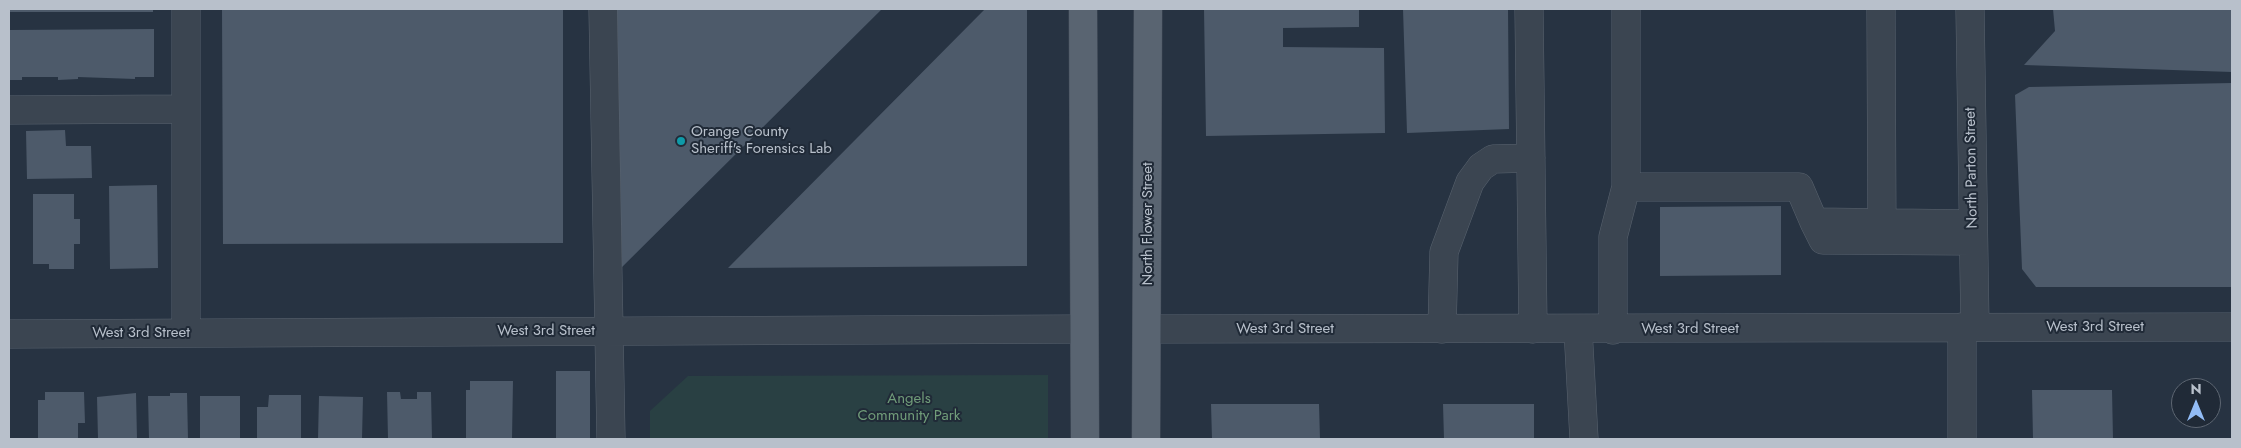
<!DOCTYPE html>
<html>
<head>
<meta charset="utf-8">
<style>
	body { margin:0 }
	#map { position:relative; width:2241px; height:448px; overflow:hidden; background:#273342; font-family:Jost,sans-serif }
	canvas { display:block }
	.frame { position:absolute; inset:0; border:10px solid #b8c0cb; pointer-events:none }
	.north { position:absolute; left:2171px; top:378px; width:50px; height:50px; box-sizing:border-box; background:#202a37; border:1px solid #5d6672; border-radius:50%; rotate:0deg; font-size:14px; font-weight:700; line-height:20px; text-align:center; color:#b8c0cb }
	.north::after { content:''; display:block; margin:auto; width:18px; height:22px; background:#92bcf6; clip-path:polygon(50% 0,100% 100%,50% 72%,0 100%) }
</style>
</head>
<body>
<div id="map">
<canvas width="2241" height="448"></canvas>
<div class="frame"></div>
<div class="north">N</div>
</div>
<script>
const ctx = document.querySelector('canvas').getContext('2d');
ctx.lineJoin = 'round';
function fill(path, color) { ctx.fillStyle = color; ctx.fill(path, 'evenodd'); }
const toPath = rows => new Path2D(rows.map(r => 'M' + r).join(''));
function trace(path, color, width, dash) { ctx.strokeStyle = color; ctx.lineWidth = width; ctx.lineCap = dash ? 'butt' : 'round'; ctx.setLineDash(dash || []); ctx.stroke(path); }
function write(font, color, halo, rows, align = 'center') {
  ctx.font = font + ' Jost,sans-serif'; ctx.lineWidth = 4; ctx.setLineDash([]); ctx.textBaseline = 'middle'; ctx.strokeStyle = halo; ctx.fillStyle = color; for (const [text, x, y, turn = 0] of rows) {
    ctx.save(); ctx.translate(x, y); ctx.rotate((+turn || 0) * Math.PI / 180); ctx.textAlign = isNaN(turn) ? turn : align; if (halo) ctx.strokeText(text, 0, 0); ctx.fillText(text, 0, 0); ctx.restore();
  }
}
const green = toPath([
	[1048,375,1048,439,650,439,650,411,688,376]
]);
const building = toPath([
	[9,9,153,9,153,12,9,12],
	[222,9,563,9,563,243,223,244],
	[615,9,882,9,615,274],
	[985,9,1027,9,1027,266,728,268],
	[1204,9,1359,9,1359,27,1283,28,1283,47,1384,48,1385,133,1206,136],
	[1403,9,1508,9,1509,129,1407,133],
	[2053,9,2232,9,2232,72,2024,65,2055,31],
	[154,29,154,77,135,77,135,79,78,77,78,79,58,80,58,77,22,77,22,80,9,80,9,30],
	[2232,83,2232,287,2036,287,2022,269,2015,95,2029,87],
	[65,130,66,146,91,146,92,178,27,179,26,131],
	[157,185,158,268,110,269,109,186],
	[33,194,74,194,74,219,80,219,80,244,74,244,74,269,49,269,49,264,33,264],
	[1781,206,1781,275,1660,276,1660,207],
	[556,371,590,371,590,439,556,439],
	[470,381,513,381,512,439,466,439,466,390,470,390],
	[2032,390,2112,390,2113,439,2033,439],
	[45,392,84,392,85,423,78,423,78,439,38,439,38,400,45,400],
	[387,392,400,392,401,399,417,399,417,392,431,392,432,439,388,439],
	[136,393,137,439,98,439,97,397],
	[170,393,187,393,188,439,149,439,148,396,170,396],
	[269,395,301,395,301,439,257,439,257,407,268,407],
	[200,396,240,396,240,439,200,439],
	[319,396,363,397,362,439,318,439],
	[1211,404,1319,404,1320,439,1212,439],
	[1443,404,1534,404,1534,439,1444,439]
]);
const minor = toPath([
	[603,9,611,439],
	[1529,9,1533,329],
	[1881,9,1882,240],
	[1970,9,1975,327],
	[9,110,186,109],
	[1626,187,1799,187,1814,222],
	[1973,224,1814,222,1823,240,1973,241],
	[1148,329,2232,327],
	[1442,329,1444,252,1470,182,1481,167,1493,159,1531,158],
	[1578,329,1584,439],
	[1613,330,1613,237,1626,187,1626,9],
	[186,333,186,9],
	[9,334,1084,329],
	[1962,439,1962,327]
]);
const major = toPath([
	[1083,9,1085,439],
	[1146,439,1148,9]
]);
const markers = [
	[681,141,5,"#0f9aa8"]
];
const poiNames = [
	["Orange County",691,132],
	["Sheriff's Forensics Lab",691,149]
];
const streetNames = [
	["North Parton Street",1972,168,-91],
	["North Flower Street",1148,224,-90],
	["West 3rd Street",2095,327],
	["West 3rd Street",1285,329],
	["West 3rd Street",1690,329],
	["West 3rd Street",546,331],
	["West 3rd Street",141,333]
];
const parkNames = [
	["Angels",909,399],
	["Community Park",909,416]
];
fill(green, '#294043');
fill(building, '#4d5a6a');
trace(minor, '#59636f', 29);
trace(major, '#454e5b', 29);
trace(minor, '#3b4551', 28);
trace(major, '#596471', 28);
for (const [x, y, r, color] of markers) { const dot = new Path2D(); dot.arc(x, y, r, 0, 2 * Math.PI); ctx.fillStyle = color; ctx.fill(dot); trace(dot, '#202a37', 2); }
write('15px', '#b8c0cb', '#202a37', poiNames, 'left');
write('15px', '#b8c0cb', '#202a37', streetNames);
write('15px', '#709c79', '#202a37', parkNames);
</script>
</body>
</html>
